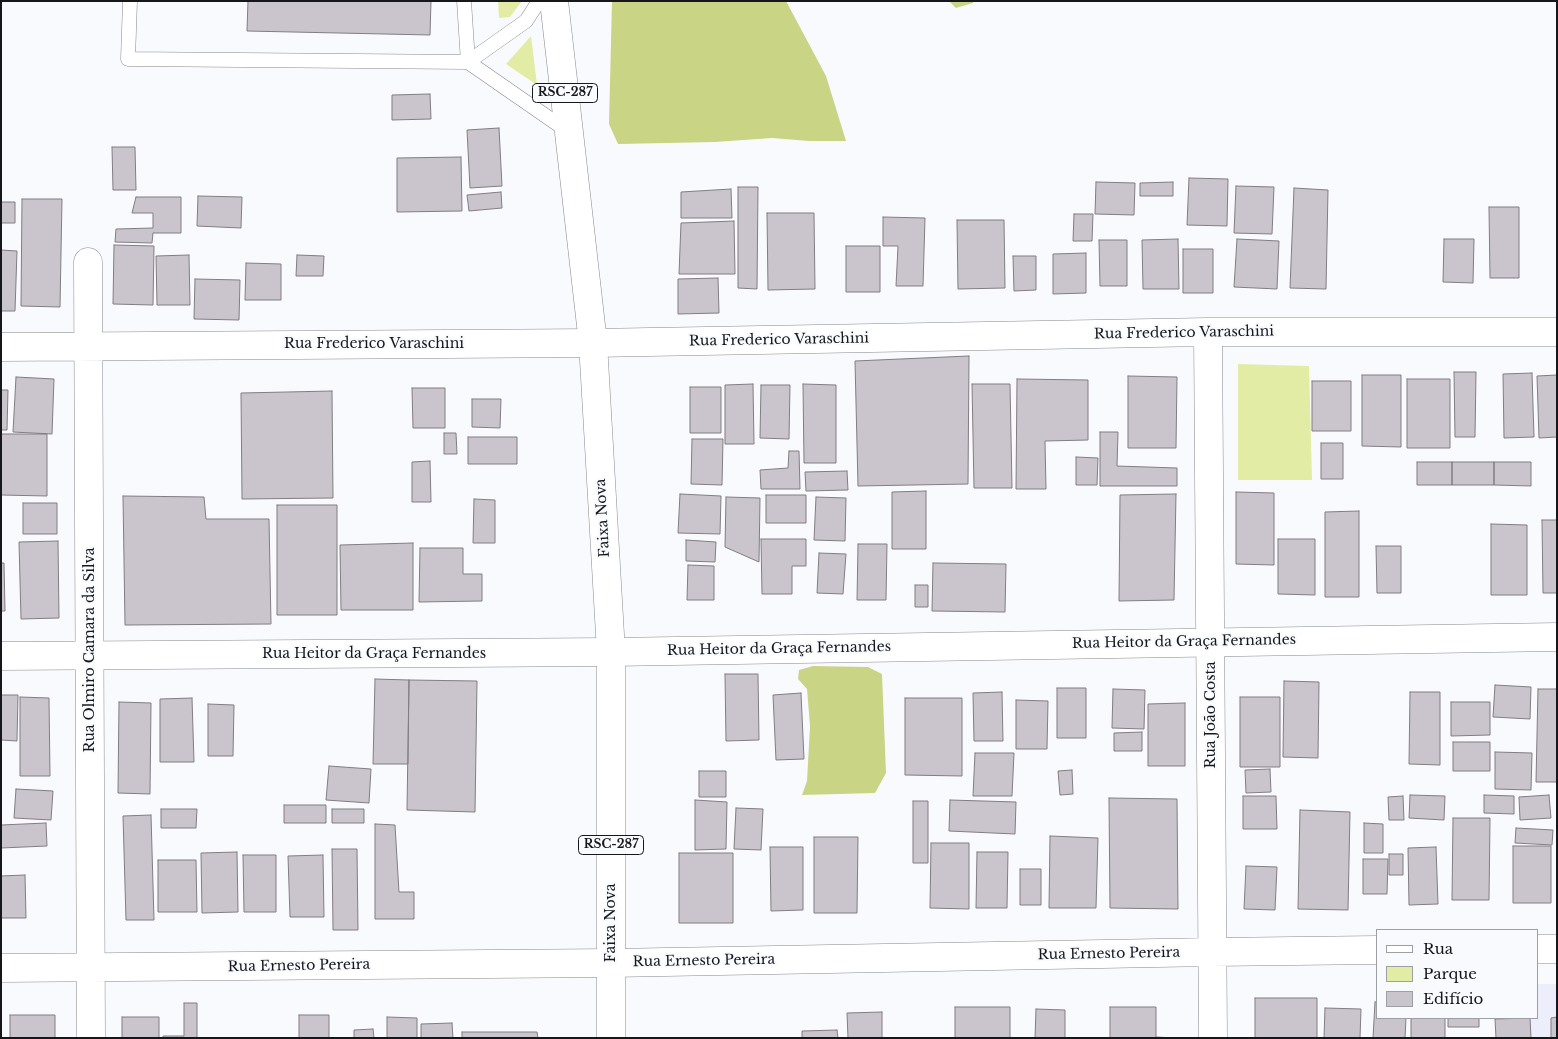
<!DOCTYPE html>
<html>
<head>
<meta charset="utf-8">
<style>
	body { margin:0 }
	#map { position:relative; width:1558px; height:1039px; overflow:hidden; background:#f9fafe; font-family:"Libre Baskerville",serif }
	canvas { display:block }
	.frame { position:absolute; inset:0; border:2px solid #16171a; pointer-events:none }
	.legend { position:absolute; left:1376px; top:929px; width:162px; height:90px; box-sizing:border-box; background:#f9fafe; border:1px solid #9e9fa3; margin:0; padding:6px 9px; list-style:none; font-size:15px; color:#16171a }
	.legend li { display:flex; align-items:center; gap:10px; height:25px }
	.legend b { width:25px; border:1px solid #9e9fa3 }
</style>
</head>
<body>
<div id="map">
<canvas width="1558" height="1039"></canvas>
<div class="frame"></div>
<ul class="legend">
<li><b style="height:6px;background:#fff"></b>Rua</li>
<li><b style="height:14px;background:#e2eca5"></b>Parque</li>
<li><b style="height:14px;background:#cac4cc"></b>Edifício</li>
</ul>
</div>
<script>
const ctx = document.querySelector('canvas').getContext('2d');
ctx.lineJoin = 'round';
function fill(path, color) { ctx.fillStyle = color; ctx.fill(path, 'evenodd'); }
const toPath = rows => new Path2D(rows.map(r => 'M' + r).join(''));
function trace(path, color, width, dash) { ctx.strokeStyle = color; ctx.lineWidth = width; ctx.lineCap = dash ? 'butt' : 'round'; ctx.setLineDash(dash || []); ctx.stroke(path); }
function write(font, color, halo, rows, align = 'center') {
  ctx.font = font + ' "Libre Baskerville",serif'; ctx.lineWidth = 4; ctx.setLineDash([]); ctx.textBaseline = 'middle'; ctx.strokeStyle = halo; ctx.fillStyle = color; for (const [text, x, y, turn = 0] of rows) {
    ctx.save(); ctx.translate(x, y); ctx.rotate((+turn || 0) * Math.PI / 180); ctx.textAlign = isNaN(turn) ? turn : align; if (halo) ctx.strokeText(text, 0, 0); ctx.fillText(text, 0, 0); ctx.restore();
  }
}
const built = toPath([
	[1537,984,1557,984,1557,1038,1496,1038,1495,1018,1537,1018]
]);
const green = toPath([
	[498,1,522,1,510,17,499,18],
	[531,36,537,85,506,64],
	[1238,364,1309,366,1312,480,1238,480]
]);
const forest = toPath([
	[612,1,786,1,826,76,846,141,809,141,772,138,715,142,618,144,609,124],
	[949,1,973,1,973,3,956,8],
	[813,666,868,667,882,674,886,773,875,793,802,795,807,781,810,726,807,689,798,679,799,670]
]);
const building = toPath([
	[248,1,431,1,430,35,247,31,248,1],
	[430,94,431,119,392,120,392,95,430,94],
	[499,128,502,186,470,188,467,130,499,128],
	[112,147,135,147,136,190,113,190,112,147],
	[461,157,462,211,397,212,397,158,461,157],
	[1189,178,1228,179,1227,226,1187,225,1189,178],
	[1096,182,1135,183,1134,215,1095,214,1096,182],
	[1173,182,1173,196,1140,196,1140,183,1173,182],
	[1236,186,1274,187,1272,234,1234,233,1236,186],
	[738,187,758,187,757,289,738,288,738,187],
	[1294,188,1328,190,1326,289,1290,288,1294,188],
	[731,189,732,218,681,218,681,192,731,189],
	[501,192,502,208,469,211,467,195,501,192],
	[198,196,242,197,241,228,197,226,198,196],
	[136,197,181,197,181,233,153,233,152,243,115,242,116,229,153,228,153,213,132,213,136,197],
	[22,199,62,199,60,307,21,306,22,199],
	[1,202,15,202,15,223,1,223,1,202],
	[1489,207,1519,207,1519,278,1490,278,1489,207],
	[767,213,814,213,815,289,768,290,767,213],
	[1074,214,1093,214,1092,241,1073,241,1074,214],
	[883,217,925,218,923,286,896,286,898,246,883,246,883,217],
	[957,220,1004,220,1005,288,958,289,957,220],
	[734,221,735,274,679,274,681,223,734,221],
	[1178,239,1179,289,1143,289,1142,240,1178,239],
	[1237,239,1279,241,1277,289,1234,287,1237,239],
	[1444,239,1474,239,1473,283,1443,282,1444,239],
	[1099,240,1127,240,1127,286,1100,286,1099,240],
	[114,245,154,246,153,305,113,304,114,245],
	[846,246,880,246,880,292,846,292,846,246],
	[1183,249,1213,249,1213,293,1183,293,1183,249],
	[1,250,17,251,15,311,1,311,1,250],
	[1086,253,1086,293,1053,294,1053,254,1086,253],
	[189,255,190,305,157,305,156,256,189,255],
	[297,255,324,256,323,276,296,276,297,255],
	[1013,256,1036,256,1036,290,1014,291,1013,256],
	[246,263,281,264,281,300,245,300,246,263],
	[718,278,719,313,678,314,678,279,718,278],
	[195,279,240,280,239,320,194,319,195,279],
	[969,356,968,484,858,486,855,361,969,356],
	[1454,372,1476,372,1475,437,1455,437,1454,372],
	[1532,373,1534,437,1504,438,1503,374,1532,373],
	[1362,375,1401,375,1401,447,1362,446,1362,375],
	[1557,375,1557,437,1539,438,1537,376,1557,375],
	[1128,376,1177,377,1176,448,1128,448,1128,376],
	[16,377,54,379,52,434,13,432,16,377],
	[1017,379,1088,380,1088,440,1045,441,1046,489,1016,489,1017,379],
	[1407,379,1450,379,1450,448,1407,448,1407,379],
	[1312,381,1351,381,1351,431,1312,431,1312,381],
	[753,384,754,444,725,444,725,385,753,384],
	[803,384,836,385,836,463,804,463,803,384],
	[972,384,1010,384,1012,488,974,488,972,384],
	[761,385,790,385,789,439,760,438,761,385],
	[690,387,721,387,721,433,690,433,690,387],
	[412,388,445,388,445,428,413,428,412,388],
	[1,390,8,390,7,430,1,430,1,390],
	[332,391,333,498,242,499,241,393,332,391],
	[472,399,501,399,500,428,472,427,472,399],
	[1100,432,1118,432,1117,466,1177,468,1177,486,1100,486,1100,432],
	[444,433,456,433,457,454,444,454,444,433],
	[1,434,47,434,47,496,1,495,1,434],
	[468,437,517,437,517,464,468,464,468,437],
	[692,439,723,439,722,485,691,484,692,439],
	[1321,443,1343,443,1343,479,1321,479,1321,443],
	[789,451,799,451,800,489,761,489,760,470,788,468,789,451],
	[1076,457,1098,458,1097,485,1076,485,1076,457],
	[430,461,431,502,412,502,412,462,430,461],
	[1417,462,1452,462,1452,485,1417,485,1417,462],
	[1452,462,1494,462,1494,485,1452,485,1452,462],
	[1494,462,1531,462,1531,486,1494,485,1494,462],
	[847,471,848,490,806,491,805,472,847,471],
	[926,491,926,549,892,549,892,492,926,491],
	[1236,492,1274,493,1274,565,1236,564,1236,492],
	[680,494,721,496,720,534,678,533,680,494],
	[1176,494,1174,600,1119,601,1120,495,1176,494],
	[766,495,806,495,806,523,766,523,766,495],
	[123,496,204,497,206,519,269,519,271,624,125,625,123,496],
	[726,497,760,498,759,562,725,547,726,497],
	[816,497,846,498,845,541,814,540,816,497],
	[474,499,495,500,495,543,473,543,474,499],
	[23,503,57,503,57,534,23,534,23,503],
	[277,505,337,505,337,615,277,615,277,505],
	[1359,511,1359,597,1325,597,1325,512,1359,511],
	[1542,520,1557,520,1557,593,1543,593,1542,520],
	[1491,524,1527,525,1527,595,1491,595,1491,524],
	[761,539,806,539,806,566,792,566,792,594,762,594,761,539],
	[1278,539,1315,539,1315,595,1278,594,1278,539],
	[686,540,716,542,715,562,686,561,686,540],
	[58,541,59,618,21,619,19,542,58,541],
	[413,543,413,610,341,610,340,545,413,543],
	[858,544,887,544,886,600,857,600,858,544],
	[1376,546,1401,546,1401,593,1377,593,1376,546],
	[420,548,463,548,463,574,482,574,482,601,419,602,420,548],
	[819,553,846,554,843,594,817,593,819,553],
	[1,563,4,563,5,611,1,611,1,563],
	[933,563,1006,564,1005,612,932,611,933,563],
	[688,565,714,566,714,600,687,600,688,565],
	[915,585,928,585,928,607,915,607,915,585],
	[725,674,758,674,759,740,726,741,725,674],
	[375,679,409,680,408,764,373,764,375,679],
	[409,680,477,681,475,812,407,810,409,680],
	[1284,681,1319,682,1318,758,1283,757,1284,681],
	[1495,685,1531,687,1530,719,1493,717,1495,685],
	[1057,688,1086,688,1086,738,1057,738,1057,688],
	[1113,689,1145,690,1144,729,1112,728,1113,689],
	[1538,689,1557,689,1557,782,1536,782,1538,689],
	[1002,692,1003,741,974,741,973,693,1002,692],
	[1410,692,1440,692,1440,765,1409,764,1410,692],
	[801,693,804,759,776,760,773,695,801,693],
	[1,695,18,695,17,741,1,740,1,695],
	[20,697,49,698,50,776,20,776,20,697],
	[1240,697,1280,697,1280,767,1240,767,1240,697],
	[192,698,194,762,160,762,160,699,192,698],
	[905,698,962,698,962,776,905,775,905,698],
	[1016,700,1048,701,1047,749,1016,749,1016,700],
	[119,702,151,703,150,794,118,793,119,702],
	[1451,702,1490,702,1490,735,1451,736,1451,702],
	[1185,703,1185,766,1148,766,1148,704,1185,703],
	[208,704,234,705,233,756,208,756,208,704],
	[1142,732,1142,751,1114,751,1114,733,1142,732],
	[1453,742,1490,742,1490,771,1453,771,1453,742],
	[1495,752,1532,753,1531,790,1495,789,1495,752],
	[975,753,1014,753,1012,796,973,796,975,753],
	[329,766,371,769,369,803,326,800,329,766],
	[1270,769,1271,792,1246,793,1245,770,1270,769],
	[1072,770,1073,794,1060,795,1058,771,1072,770],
	[699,771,726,771,726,797,699,797,699,771],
	[16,789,53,791,51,820,14,818,16,789],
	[1410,795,1445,796,1444,820,1409,818,1410,795],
	[1484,795,1514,796,1514,814,1484,813,1484,795],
	[1549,795,1551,818,1520,820,1519,797,1549,795],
	[1243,796,1276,796,1277,829,1243,829,1243,796],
	[1403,796,1404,820,1389,820,1388,797,1403,796],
	[1109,798,1177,799,1178,909,1110,908,1109,798],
	[695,800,727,802,726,849,695,850,695,800],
	[950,800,1016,802,1015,834,949,831,950,800],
	[913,801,928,801,928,863,913,863,913,801],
	[284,805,326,805,326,823,284,823,284,805],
	[736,808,763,809,761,850,734,849,736,808],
	[161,809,197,809,196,828,161,828,161,809],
	[332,809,364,809,364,823,332,823,332,809],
	[1300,810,1350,812,1348,910,1298,909,1300,810],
	[151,815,154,920,126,920,123,816,151,815],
	[1453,818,1490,818,1489,900,1452,900,1453,818],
	[46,823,47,846,1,848,1,825,46,823],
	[1364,823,1383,824,1383,853,1364,853,1364,823],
	[375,824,395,825,399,892,414,892,414,919,375,919,375,824],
	[1516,828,1553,830,1552,845,1515,843,1516,828],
	[1050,836,1098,838,1096,908,1049,908,1050,836],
	[814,837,858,837,857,913,814,913,814,837],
	[931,843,969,843,969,909,930,908,931,843],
	[1513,846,1551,846,1551,903,1513,903,1513,846],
	[770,847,803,847,803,910,771,911,770,847],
	[1436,847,1438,904,1409,905,1408,848,1436,847],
	[332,849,357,849,358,930,333,930,332,849],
	[237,852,238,912,202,913,201,853,237,852],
	[977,852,1008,852,1007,908,976,908,977,852],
	[679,853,733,853,733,923,679,923,679,853],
	[1389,854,1403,854,1403,875,1389,875,1389,854],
	[243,855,276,855,276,912,244,912,243,855],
	[323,855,324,917,290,917,288,856,323,855],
	[1363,859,1388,859,1387,894,1363,894,1363,859],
	[158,860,196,860,197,912,158,912,158,860],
	[1246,866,1277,867,1275,910,1244,909,1246,866],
	[1020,869,1041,869,1041,905,1020,905,1020,869],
	[25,875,26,918,1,918,1,876,25,875],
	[1255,998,1317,998,1317,1038,1255,1038,1255,998],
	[1375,1002,1377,1002,1377,1018,1406,1018,1405,1038,1373,1038,1375,1002],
	[184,1003,197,1003,197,1038,163,1038,163,1036,184,1036,184,1003],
	[955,1007,1010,1007,1010,1038,955,1038,955,1007],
	[1110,1007,1156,1007,1156,1037,1174,1038,1110,1038,1110,1007],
	[1325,1008,1361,1009,1360,1038,1324,1038,1325,1008],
	[1036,1009,1065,1010,1065,1038,1035,1038,1036,1009],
	[882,1012,882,1038,848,1038,847,1013,882,1012],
	[10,1015,55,1015,55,1038,10,1038,10,1015],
	[299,1015,329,1015,329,1038,299,1038,299,1015],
	[122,1017,159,1017,159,1038,122,1038,122,1017],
	[387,1017,417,1018,417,1038,387,1038,387,1017],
	[1557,1017,1557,1038,1551,1038,1551,1018,1557,1017],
	[1411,1018,1445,1018,1445,1038,1411,1038,1411,1018],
	[1448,1018,1479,1018,1479,1027,1448,1027,1448,1018],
	[1530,1018,1531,1038,1496,1038,1495,1019,1530,1018],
	[452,1023,453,1038,421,1038,421,1024,452,1023],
	[373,1029,374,1038,354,1038,354,1030,373,1029],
	[837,1030,838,1038,802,1038,802,1031,837,1030],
	[462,1032,537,1032,538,1038,462,1038,462,1032]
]);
const service = toPath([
	[130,1,128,59,468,62,569,132],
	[464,1,468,62],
	[468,62,526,21,539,1]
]);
const minor = toPath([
	[88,262,91,1038],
	[1208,332,1213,1038],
	[1,347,593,343,1208,332,1557,332],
	[1537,949,1557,949],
	[1,968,611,963,1212,952,1377,950]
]);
const tertiary = toPath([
	[1,656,611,652,1557,637]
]);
const trunk = toPath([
	[554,1,593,343,611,652,611,1038]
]);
const shields = [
	[565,93,65],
	[611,845,65]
];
const shieldNames = [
	["RSC-287",565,93],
	["RSC-287",611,845]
];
const streetNames = [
	["Rua Frederico Varaschini",1184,333,-1],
	["Rua Frederico Varaschini",779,340,-1],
	["Rua Frederico Varaschini",374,344],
	["Faixa Nova",603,518,-93],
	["Rua Heitor da Graça Fernandes",1184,642,-1],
	["Rua Heitor da Graça Fernandes",779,649,-1],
	["Rua Olmiro Camara da Silva",90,650,-90],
	["Rua Heitor da Graça Fernandes",374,654],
	["Rua João Costa",1211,715,-90],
	["Faixa Nova",611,923,-90],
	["Rua Ernesto Pereira",1109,954,-1],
	["Rua Ernesto Pereira",704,961,-1],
	["Rua Ernesto Pereira",299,966,-1]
];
fill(built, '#edeefc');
fill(green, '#e2eca5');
fill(forest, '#c9d485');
fill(building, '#cac4cc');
trace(building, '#827c83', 1);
trace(service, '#888991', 15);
trace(minor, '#888991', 29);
trace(tertiary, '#888991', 29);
trace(trunk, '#888991', 29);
trace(service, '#fff', 14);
trace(minor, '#fff', 28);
trace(tertiary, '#fff', 28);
trace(trunk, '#fff', 28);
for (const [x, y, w] of shields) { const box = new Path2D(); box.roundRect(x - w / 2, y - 9.5, w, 19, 4); ctx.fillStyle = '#f9fafe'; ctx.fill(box); trace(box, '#16171a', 1); }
write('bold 12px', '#16171a', null, shieldNames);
write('14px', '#16171a', '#f9fafe', streetNames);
</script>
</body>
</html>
